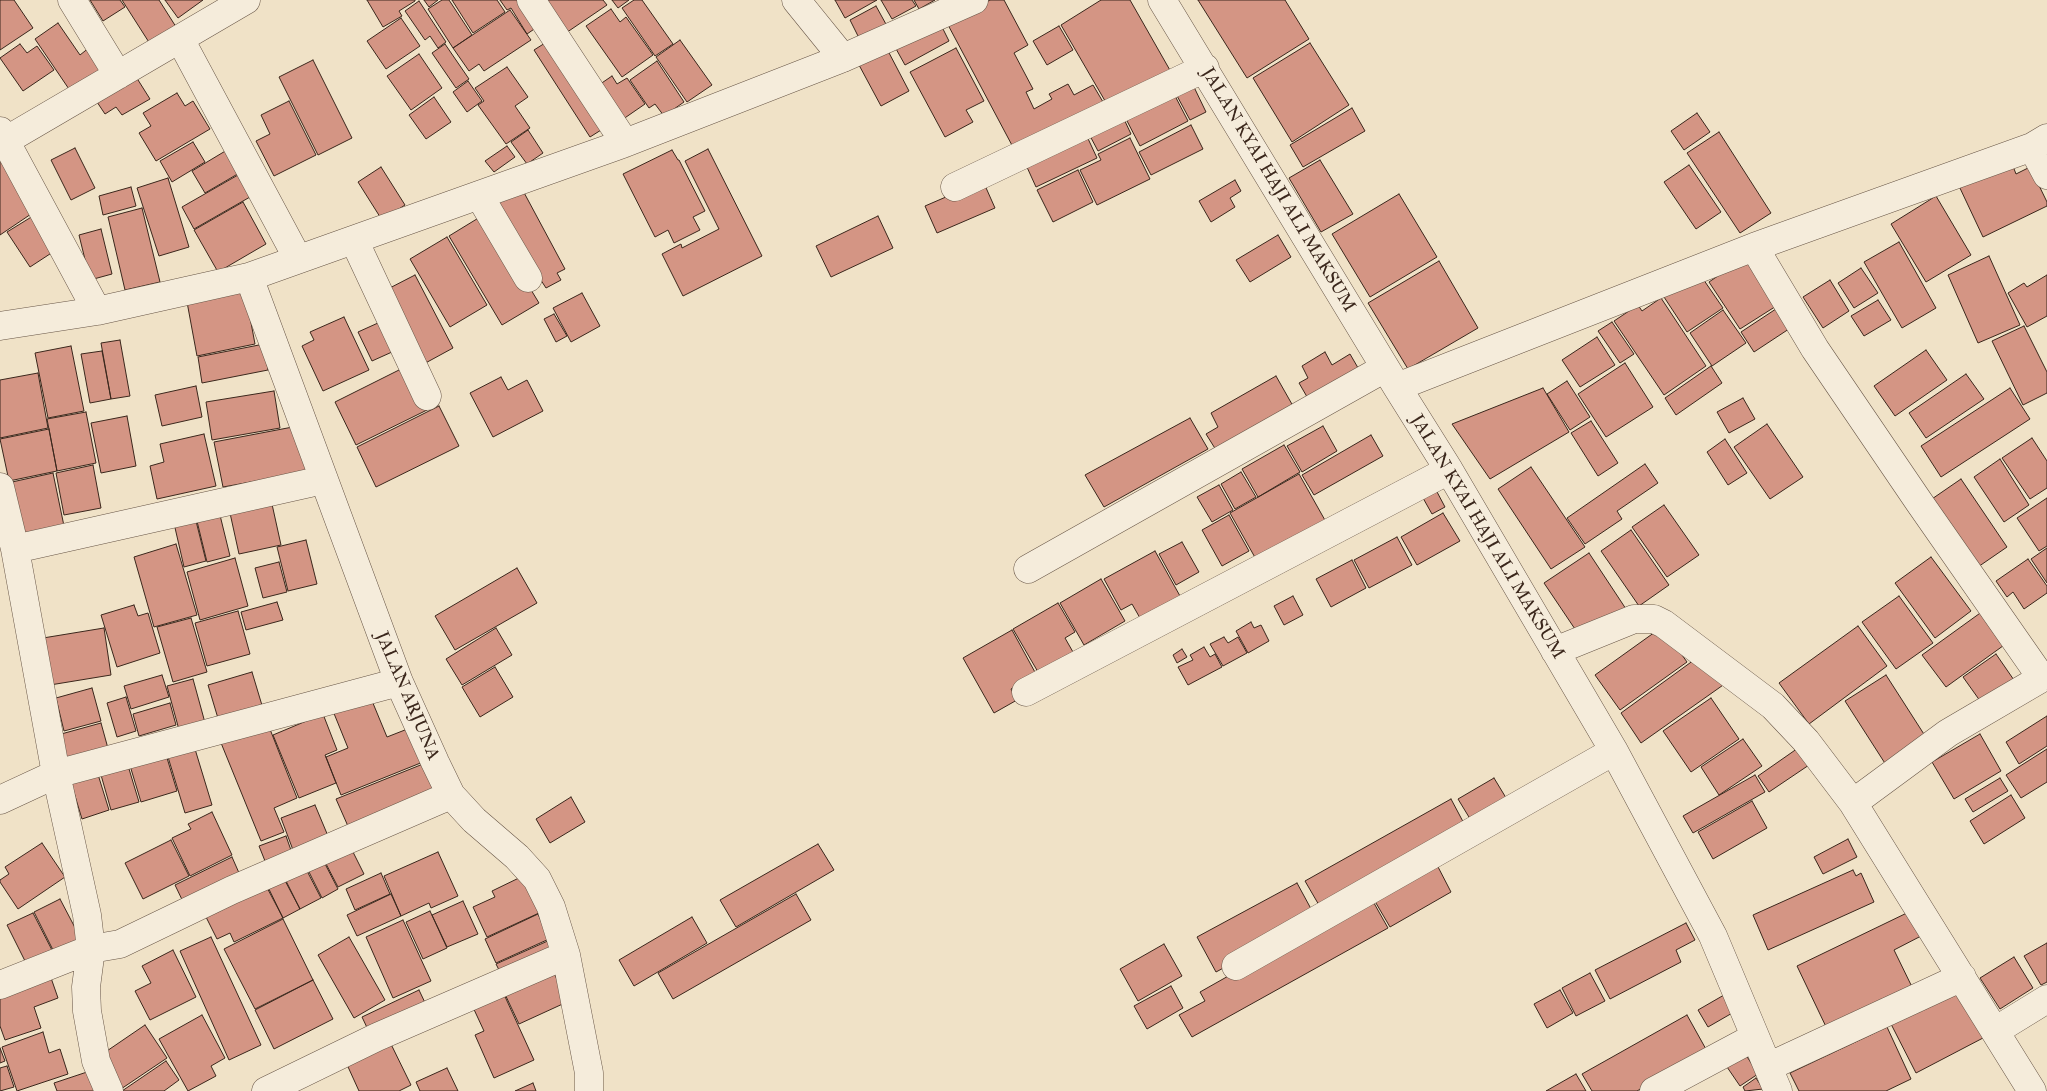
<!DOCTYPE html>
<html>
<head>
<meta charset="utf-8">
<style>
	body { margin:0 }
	canvas { display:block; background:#f0e2c7 }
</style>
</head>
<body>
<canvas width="2047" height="1091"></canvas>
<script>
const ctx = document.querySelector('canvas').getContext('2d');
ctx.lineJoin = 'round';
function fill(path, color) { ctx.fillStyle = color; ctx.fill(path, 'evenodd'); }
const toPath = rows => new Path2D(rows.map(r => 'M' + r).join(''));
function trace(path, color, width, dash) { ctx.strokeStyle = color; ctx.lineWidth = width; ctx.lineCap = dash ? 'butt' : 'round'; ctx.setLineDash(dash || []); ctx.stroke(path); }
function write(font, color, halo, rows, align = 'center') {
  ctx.font = font + ' "IM FELL Great Primer",serif'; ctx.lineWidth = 4; ctx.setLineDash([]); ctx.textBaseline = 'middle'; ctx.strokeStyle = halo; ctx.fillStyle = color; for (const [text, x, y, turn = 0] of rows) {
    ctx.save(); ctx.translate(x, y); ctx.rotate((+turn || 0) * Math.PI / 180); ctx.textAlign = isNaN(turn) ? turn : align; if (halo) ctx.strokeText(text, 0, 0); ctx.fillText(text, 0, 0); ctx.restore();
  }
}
const building = toPath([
	[0,0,14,0,33,28,0,50,0,0],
	[90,0,120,0,125,7,103,21,90,0],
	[122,0,159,0,178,30,152,47,122,0],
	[165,0,203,0,178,18,165,0],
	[367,0,415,0,415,1,399,11,402,16,383,27,367,0],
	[424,0,438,0,429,7,424,0],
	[442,0,449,0,472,35,453,48,428,9,442,0],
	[452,0,497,0,505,12,473,33,452,0],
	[500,0,527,0,543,23,527,34,511,8,507,10,500,0],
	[535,0,603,0,607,5,560,37,535,0],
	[612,0,629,0,618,8,612,0],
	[634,0,642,0,673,44,655,56,622,8,634,0],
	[835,0,877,0,845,18,835,0],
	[881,0,912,0,916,6,892,19,881,0],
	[914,0,935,0,919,9,914,0],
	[990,0,1004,0,1028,45,1014,53,1033,89,1026,92,1034,109,1052,99,1049,94,1068,84,1074,95,1093,85,1106,107,1014,149,947,23,990,0],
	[1101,0,1130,0,1175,79,1108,106,1061,25,1101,0],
	[1198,0,1285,0,1309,39,1247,78,1198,0],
	[419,1,446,42,438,48,430,36,425,40,405,11,419,1],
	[876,6,887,26,860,40,850,20,876,6],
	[611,9,620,22,626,17,653,55,622,77,586,26,611,9],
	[510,10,531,40,484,71,479,64,469,71,453,48,510,10],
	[401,18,420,46,386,69,367,41,401,18],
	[58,23,80,55,90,47,107,72,73,95,35,39,58,23],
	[940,23,949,41,905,65,895,47,940,23],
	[1059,26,1073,50,1047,65,1033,41,1059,26],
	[553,38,609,125,590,137,534,50,553,38],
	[680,40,712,85,687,102,656,57,680,40],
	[1310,43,1349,105,1292,142,1253,78,1310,43],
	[20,44,27,53,37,46,54,70,23,91,0,58,20,44],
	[445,44,469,79,456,88,432,53,445,44],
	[956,48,984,101,966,110,973,122,945,137,910,72,956,48],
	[887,49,909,91,881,106,859,65,887,49],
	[419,54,442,88,411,110,387,76,419,54],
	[313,60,352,138,318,155,279,77,313,60],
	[657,61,684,102,664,116,655,104,649,108,630,80,657,61],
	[507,67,528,97,515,106,530,128,506,144,478,105,484,101,475,88,507,67],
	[133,72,150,99,122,115,116,107,105,114,93,96,133,72],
	[612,76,617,84,627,78,645,104,616,124,593,89,612,76],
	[468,81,482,101,467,112,453,92,468,81],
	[1193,85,1206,112,1190,120,1176,94,1193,85],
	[1173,92,1188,121,1140,146,1125,117,1173,92],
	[177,93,185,106,193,101,210,129,156,161,139,133,151,126,143,113,177,93],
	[434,97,451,122,426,139,409,115,434,97],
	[289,101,316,155,274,176,256,141,270,134,261,115,289,101],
	[1352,108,1365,131,1303,167,1290,145,1352,108],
	[1697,113,1710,132,1684,150,1671,131,1697,113],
	[1123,117,1131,134,1098,151,1089,134,1123,117],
	[1191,125,1203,149,1151,175,1139,152,1191,125],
	[528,130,543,153,527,164,511,142,528,130],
	[1084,130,1097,158,1036,187,1026,165,1084,130],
	[1719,132,1771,213,1740,233,1687,153,1719,132],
	[1130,138,1150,179,1097,205,1080,170,1101,160,1098,154,1130,138],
	[193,142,205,162,172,182,160,161,193,142],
	[507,146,515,157,494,172,485,161,507,146],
	[75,148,95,188,71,200,51,160,75,148],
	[708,149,762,256,683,296,662,254,681,244,682,248,719,229,685,161,708,149],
	[227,150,241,172,205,193,192,171,227,150],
	[672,150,678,160,679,160,705,211,693,217,700,230,674,243,668,230,655,237,623,174,672,150],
	[0,157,37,210,0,235,0,157],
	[1320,160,1353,214,1321,232,1289,178,1320,160],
	[2011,161,2016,174,2030,167,2047,202,2047,206,1983,237,1959,186,2011,161],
	[1689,165,1721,212,1696,229,1664,182,1689,165],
	[381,167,405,205,382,220,358,182,381,167],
	[1078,170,1093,202,1053,222,1037,190,1078,170],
	[238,175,250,197,194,229,182,207,238,175],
	[168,178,189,247,159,256,137,188,168,178],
	[1235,180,1241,191,1230,198,1235,207,1211,222,1199,201,1235,180],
	[983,181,995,208,937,233,925,206,983,181],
	[131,187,136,206,103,215,99,196,131,187],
	[521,187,565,269,557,273,561,280,546,288,491,203,521,187],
	[1399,194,1437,257,1370,297,1332,234,1399,194],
	[1936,196,1971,255,1926,282,1891,224,1936,196],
	[243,202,266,244,218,272,194,230,243,202],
	[142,208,160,282,125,290,108,217,142,208],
	[485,214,539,303,502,325,449,236,485,214],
	[33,216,56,250,30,267,7,232,33,216],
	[878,216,893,248,831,277,816,246,878,216],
	[101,229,112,274,90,280,79,235,101,229],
	[1278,235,1291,257,1250,282,1236,260,1278,235],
	[447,237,487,305,450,327,410,259,447,237],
	[1899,242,1936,308,1902,328,1864,262,1899,242],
	[1749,255,1781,303,1740,329,1709,282,1749,255],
	[1989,256,2020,325,1978,343,1948,275,1989,256],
	[1439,261,1478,328,1408,369,1368,303,1439,261],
	[1861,268,1878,293,1854,308,1838,283,1861,268],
	[1699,273,1723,308,1687,332,1664,297,1699,273],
	[415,275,453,348,420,366,382,292,415,275],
	[2047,275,2047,316,2027,327,2008,293,2024,283,2027,287,2047,275],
	[1830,280,1849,311,1823,328,1803,297,1830,280],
	[245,291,255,344,197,356,187,302,245,291],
	[582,293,600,326,571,342,553,308,582,293],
	[1661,298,1706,366,1664,395,1614,321,1638,305,1642,311,1661,298],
	[1878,300,1891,320,1864,336,1851,316,1878,300],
	[1785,303,1798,323,1754,352,1741,332,1785,303],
	[1723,310,1746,343,1712,366,1690,333,1723,310],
	[554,314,567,336,556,342,544,319,554,314],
	[344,317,369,370,323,391,302,346,314,340,310,332,344,317],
	[1612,322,1634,354,1620,363,1598,331,1612,322],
	[378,323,392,352,372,361,358,332,378,323],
	[2024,326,2047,372,2047,393,2023,405,1992,341,2024,326],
	[1597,337,1615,365,1580,387,1562,360,1597,337],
	[120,340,130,396,111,399,101,343,120,340],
	[264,344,268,370,202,383,198,357,264,344],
	[71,346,84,411,48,418,35,353,71,346],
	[1926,350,1947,380,1895,416,1874,386,1926,350],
	[102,351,111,399,90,403,81,354,102,351],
	[1325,352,1332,365,1350,354,1361,373,1310,402,1299,383,1308,378,1302,366,1325,352],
	[1625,363,1653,407,1606,437,1578,394,1625,363],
	[1711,366,1722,383,1676,415,1665,398,1711,366],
	[405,367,427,410,356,445,335,402,405,367],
	[38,373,48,428,0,438,0,380,38,373],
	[1966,374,1984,399,1926,438,1909,413,1966,374],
	[1276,376,1293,406,1216,450,1206,434,1218,427,1211,413,1276,376],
	[501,377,508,390,527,380,543,411,493,437,470,393,501,377],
	[1567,381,1590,417,1570,430,1547,394,1567,381],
	[196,386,202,417,162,426,155,395,196,386],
	[1543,388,1569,432,1490,479,1452,424,1543,388],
	[2010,388,2030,419,1941,477,1921,446,2010,388],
	[274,391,280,428,212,440,206,402,274,391],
	[1743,398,1755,419,1729,433,1717,412,1743,398],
	[439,406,459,446,376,487,357,447,439,406],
	[86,412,96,463,57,471,47,419,86,412],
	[127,416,136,466,101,473,91,423,127,416],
	[1190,418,1208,449,1104,507,1085,475,1190,418],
	[1591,421,1618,463,1598,476,1571,433,1591,421],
	[1767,424,1803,477,1770,499,1734,447,1767,424],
	[298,426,307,472,223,487,214,442,298,426],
	[1323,426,1337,451,1302,472,1287,446,1323,426],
	[49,429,57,471,9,481,0,439,49,429],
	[204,434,216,486,157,499,150,466,164,462,160,444,204,434],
	[1371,435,1383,456,1314,495,1302,475,1371,435],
	[2032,438,2047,461,2047,488,2030,499,2002,458,2032,438],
	[1725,439,1747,473,1728,485,1707,452,1725,439],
	[1284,445,1300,472,1258,497,1242,469,1284,445],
	[2000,459,2029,505,2004,522,1974,477,2000,459],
	[1645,464,1658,483,1617,511,1622,519,1585,544,1567,518,1645,464],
	[93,465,101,508,64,515,56,473,93,465],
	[1531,467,1585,547,1551,569,1498,489,1531,467],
	[1241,472,1256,497,1235,509,1221,484,1241,472],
	[53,473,64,526,23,534,12,482,53,473],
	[1299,474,1326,522,1257,561,1230,513,1299,474],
	[1961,479,2007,547,1975,569,1929,501,1961,479],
	[1219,485,1233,510,1212,522,1197,497,1219,485],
	[1436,490,1445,507,1432,514,1423,498,1436,490],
	[270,495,281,545,239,554,228,504,270,495],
	[2047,498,2047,546,2039,551,2017,518,2047,498],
	[1664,505,1699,555,1667,577,1632,527,1664,505],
	[218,507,230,556,207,562,195,513,218,507],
	[194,513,206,561,184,567,173,519,194,513],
	[1443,513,1460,541,1417,565,1401,537,1443,513],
	[1229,515,1249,551,1222,566,1202,530,1229,515],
	[1631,530,1669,585,1639,606,1601,551,1631,530],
	[1397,537,1412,565,1369,588,1354,560,1397,537],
	[306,540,317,584,288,591,277,547,306,540],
	[1182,542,1199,572,1176,585,1159,554,1182,542],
	[176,544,197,615,154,627,134,557,176,544],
	[2047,548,2047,583,2031,559,2047,548],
	[1155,551,1180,596,1140,618,1132,604,1121,610,1104,579,1155,551],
	[1589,553,1626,609,1581,638,1544,583,1589,553],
	[1931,557,1971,611,1935,638,1895,583,1931,557],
	[235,558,248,606,200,620,187,572,235,558],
	[2028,559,2047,586,2047,593,2024,609,2013,592,2007,597,1996,581,2028,559],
	[1352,560,1366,588,1331,607,1316,579,1352,560],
	[279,562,287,592,263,598,255,568,279,562],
	[517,568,537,603,455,650,435,616,517,568],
	[1101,579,1125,621,1084,645,1060,603,1101,579],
	[1293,596,1303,615,1284,625,1274,606,1293,596],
	[1899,596,1933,643,1896,669,1862,622,1899,596],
	[277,602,283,620,246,630,241,612,277,602],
	[1058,603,1075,632,1065,638,1073,652,1038,672,1013,629,1058,603],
	[134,605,138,616,148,613,160,653,117,667,101,615,134,605],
	[238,611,250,654,207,666,195,623,238,611],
	[1983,611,2007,643,1946,687,1922,655,1983,611],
	[191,618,207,672,173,682,157,627,191,618],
	[1251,622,1254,628,1261,625,1269,641,1248,653,1236,631,1251,622],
	[1858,626,1887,666,1809,724,1779,683,1858,626],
	[1662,627,1687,662,1620,710,1595,675,1662,627],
	[104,628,111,675,50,685,43,638,104,628],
	[496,628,512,655,462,685,446,659,496,628],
	[1012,630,1036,674,1011,689,1017,700,994,713,963,658,1012,630],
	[1224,637,1228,643,1238,637,1247,653,1223,666,1210,644,1224,637],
	[1204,647,1210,657,1215,654,1222,667,1188,685,1178,667,1193,660,1190,655,1204,647],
	[1182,649,1187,657,1177,663,1173,655,1182,649],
	[1996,654,2016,683,1983,705,1963,677,1996,654],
	[1694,660,1726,683,1641,743,1621,713,1694,660],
	[495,667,513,697,480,717,462,687,495,667],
	[252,672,264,712,220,725,208,685,252,672],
	[162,675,169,697,131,709,124,686,162,675],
	[1886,675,1929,742,1888,768,1845,701,1886,675],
	[193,679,207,730,181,737,167,686,193,679],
	[92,688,101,721,64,731,56,698,92,688],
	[370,696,387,737,410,728,423,762,341,795,326,757,348,748,333,711,370,696],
	[126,697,136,731,117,737,107,703,126,697],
	[1711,698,1739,739,1691,772,1663,731,1711,698],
	[170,703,176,725,139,736,133,714,170,703],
	[323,714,337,750,325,755,336,783,299,798,273,735,323,714],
	[2047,716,2047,746,2019,764,2006,742,2047,716],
	[266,719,297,798,274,808,284,832,261,841,219,738,266,719],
	[101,723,109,752,62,765,54,736,101,723],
	[1980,734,2001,771,1954,799,1932,762,1980,734],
	[1743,739,1762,766,1719,795,1701,767,1743,739],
	[1801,746,1812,763,1769,792,1758,776,1801,746],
	[164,748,177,791,141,802,128,759,164,748],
	[195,749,212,805,185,813,168,757,195,749],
	[2047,749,2047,782,2021,798,2006,775,2047,749],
	[126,759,139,802,111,810,99,768,126,759],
	[423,764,437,799,351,833,336,799,423,764],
	[96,768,109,810,82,819,69,776,96,768],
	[1755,775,1765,792,1693,833,1683,816,1755,775],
	[1494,778,1511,806,1475,827,1458,799,1494,778],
	[2000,778,2008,791,1973,812,1965,799,2000,778],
	[2011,795,2025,818,1984,844,1970,821,2011,795],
	[571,797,585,822,550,843,536,819,571,797],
	[1451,799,1468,831,1323,912,1305,881,1451,799],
	[1752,801,1767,828,1713,859,1698,832,1752,801],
	[315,805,328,836,293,850,281,818,315,805],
	[212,812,232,855,190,876,172,838,191,829,188,824,212,812],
	[286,836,293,856,267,866,259,846,286,836],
	[1848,839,1857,857,1823,874,1814,857,1848,839],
	[171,840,189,876,143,899,125,863,171,840],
	[42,843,65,877,18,909,0,882,0,880,9,874,5,867,42,843],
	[818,844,834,870,736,927,720,900,818,844],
	[350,846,364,874,338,887,324,860,350,846],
	[438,852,458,896,431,908,429,903,401,916,384,876,438,852],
	[232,857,243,882,187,910,175,885,232,857],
	[323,860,338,889,322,898,307,868,323,860],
	[1436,863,1451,892,1390,927,1373,898,1436,863],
	[306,869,321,898,300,909,285,879,306,869],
	[1853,870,1856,876,1861,873,1874,902,1768,950,1753,915,1853,870],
	[281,873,300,909,283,918,265,881,281,873],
	[381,873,390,894,355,910,346,889,381,873],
	[523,876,539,913,487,937,473,907,495,897,492,891,523,876],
	[263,880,283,918,234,942,230,933,217,939,206,917,263,880],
	[1297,883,1316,918,1216,972,1197,937,1297,883],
	[391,894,401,916,357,936,347,915,391,894],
	[796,894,811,920,673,999,658,973,796,894],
	[1370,896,1388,928,1192,1037,1179,1015,1205,1001,1200,992,1370,896],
	[60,899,82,941,55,954,34,912,60,899],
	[463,901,478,934,447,947,432,915,463,901],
	[430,911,447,948,423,959,406,922,430,911],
	[1911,911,1923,935,1894,950,1914,991,1829,1033,1797,966,1911,911],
	[33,913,54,954,28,967,7,925,33,913],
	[538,914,549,939,496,963,485,939,538,914],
	[692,917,707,943,634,986,619,960,692,917],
	[283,919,313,980,255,1009,224,949,283,919],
	[403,920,431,981,393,998,366,937,403,920],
	[1686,923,1695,940,1676,950,1681,962,1610,999,1595,970,1686,923],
	[211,937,261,1045,229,1060,180,951,211,937],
	[349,937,385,1000,354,1018,318,955,349,937],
	[550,940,557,956,504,980,496,964,550,940],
	[2047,943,2047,982,2041,985,2024,956,2047,943],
	[1164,944,1182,976,1138,1001,1120,969,1164,944],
	[173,950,196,997,150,1020,135,991,151,983,142,966,173,950],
	[2014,957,2033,988,2000,1009,1980,978,2014,957],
	[552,968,567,1002,519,1024,503,990,552,968],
	[1590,973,1605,1001,1576,1016,1562,988,1590,973],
	[50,975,58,998,34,1007,41,1028,5,1040,0,1026,0,993,50,975],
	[313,980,333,1019,274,1049,255,1010,313,980],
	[1171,986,1183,1008,1147,1029,1134,1006,1171,986],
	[1958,989,1983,1038,1916,1073,1891,1024,1958,989],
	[419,990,428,1009,371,1036,362,1017,419,990],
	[502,990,534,1060,494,1078,475,1035,484,1031,471,1003,502,990],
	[1560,990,1573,1013,1547,1028,1534,1004,1560,990],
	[1724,995,1734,1012,1708,1027,1698,1010,1724,995],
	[202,1015,225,1058,211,1066,216,1076,188,1091,159,1039,202,1015],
	[1687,1015,1707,1051,1637,1091,1592,1091,1582,1074,1687,1015],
	[145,1025,167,1058,118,1091,101,1055,145,1025],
	[1887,1027,1911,1079,1886,1091,1799,1091,1790,1073,1887,1027],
	[43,1032,49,1053,60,1049,68,1074,17,1091,2,1047,43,1032],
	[388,1038,411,1085,399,1091,359,1091,344,1058,388,1038],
	[0,1048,5,1061,0,1063,0,1048],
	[1746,1055,1758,1074,1740,1086,1727,1067,1746,1055],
	[166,1061,179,1080,164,1091,122,1091,166,1061],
	[7,1066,14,1087,0,1091,0,1068,7,1066],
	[447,1068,458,1091,420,1091,416,1082,447,1068],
	[90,1071,96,1091,57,1091,54,1083,90,1071],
	[1576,1074,1586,1091,1546,1091,1576,1074],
	[1756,1078,1763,1089,1745,1091,1743,1087,1756,1078],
	[533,1083,536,1091,515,1091,533,1083]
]);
const minor = toPath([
	[72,0,118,75],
	[531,0,625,143],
	[796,0,843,58],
	[1162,0,1397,387,1449,470,1614,751,1713,936,1778,1091],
	[180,39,298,259],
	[0,131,97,311],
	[5,141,246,0],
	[2032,147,2047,175],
	[955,187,1205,68],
	[479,195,528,278],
	[354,240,427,396],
	[1754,247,1815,349,1919,502,2041,677],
	[249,277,399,682,435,762,451,795,474,820,517,857,537,879,551,907,566,955,589,1073,589,1091],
	[0,326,97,311,249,277,625,143,843,58,974,0],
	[1397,387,1754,247,2032,147,2047,138],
	[0,487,15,549,56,774,87,915,91,949,86,987,87,1011,96,1061,109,1091],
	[15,549,323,480],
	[1028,569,1385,368],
	[1555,651,1634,619,1654,619,1664,624,1773,706,1806,741,1853,803,2032,1091],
	[1026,692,1449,470],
	[0,800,56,774,399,682],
	[1853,803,1948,733,2047,675],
	[1236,966,1614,751],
	[0,985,91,949,120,944,232,890,451,795],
	[1995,1031,2047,999],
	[1768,1067,1962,977],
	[266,1091,377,1037,566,955],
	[1654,1091,1755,1037]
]);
const streetNames = [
	["JALAN KYAI HAJI ALI MAKSUM",1278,190,59],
	["JALAN KYAI HAJI ALI MAKSUM",1487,537,59],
	["JALAN ARJUNA",407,696,67]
];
fill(building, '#d49584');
trace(building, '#3b271c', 1);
trace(minor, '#685647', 29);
trace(minor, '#f5ecdb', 28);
write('18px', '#3b271c', '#f5ecdb', streetNames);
</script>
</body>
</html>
